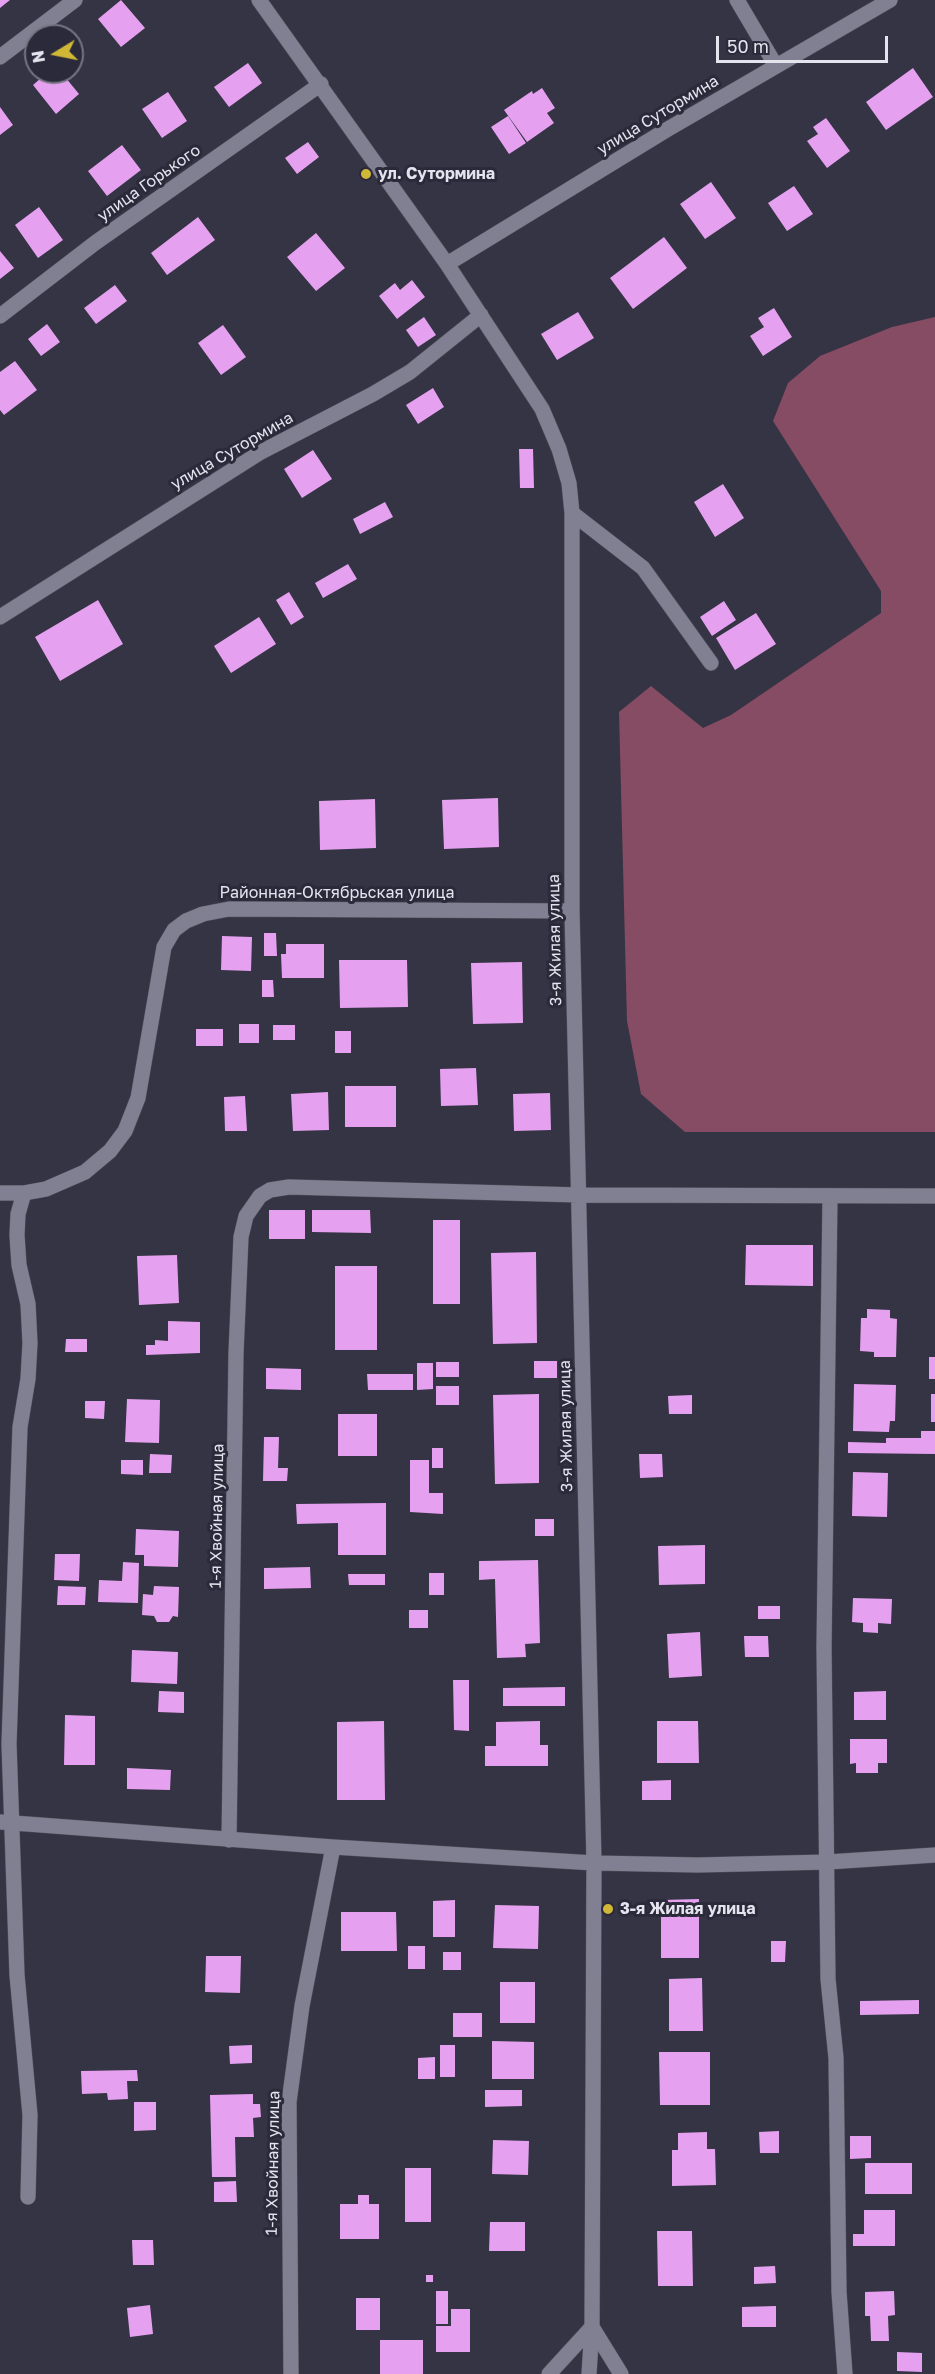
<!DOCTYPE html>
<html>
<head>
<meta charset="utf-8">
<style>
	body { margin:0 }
	#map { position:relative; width:935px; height:2374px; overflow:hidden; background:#353444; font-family:"Golos Text",sans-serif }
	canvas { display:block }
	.north { position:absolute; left:24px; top:24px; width:60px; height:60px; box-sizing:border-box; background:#2b2a3a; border:2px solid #757482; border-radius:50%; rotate:260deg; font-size:16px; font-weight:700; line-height:24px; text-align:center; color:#e4e3ee }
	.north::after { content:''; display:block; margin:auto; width:21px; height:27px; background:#d0b736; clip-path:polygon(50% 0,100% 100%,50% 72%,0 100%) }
	.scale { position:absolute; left:716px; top:36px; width:172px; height:27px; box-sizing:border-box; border:3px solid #e4e3ee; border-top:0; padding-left:8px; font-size:18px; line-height:21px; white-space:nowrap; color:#e4e3ee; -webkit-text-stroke:4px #2b2a3a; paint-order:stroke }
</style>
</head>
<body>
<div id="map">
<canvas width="935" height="2374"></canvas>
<div class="north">N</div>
<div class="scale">50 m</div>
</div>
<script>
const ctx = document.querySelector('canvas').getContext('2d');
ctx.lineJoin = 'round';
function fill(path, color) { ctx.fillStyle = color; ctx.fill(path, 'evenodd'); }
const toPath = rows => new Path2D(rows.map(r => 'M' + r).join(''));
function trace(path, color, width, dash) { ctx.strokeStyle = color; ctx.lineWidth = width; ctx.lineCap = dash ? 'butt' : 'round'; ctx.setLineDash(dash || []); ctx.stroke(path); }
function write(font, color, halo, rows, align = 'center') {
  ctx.font = font + ' "Golos Text",sans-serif'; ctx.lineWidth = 6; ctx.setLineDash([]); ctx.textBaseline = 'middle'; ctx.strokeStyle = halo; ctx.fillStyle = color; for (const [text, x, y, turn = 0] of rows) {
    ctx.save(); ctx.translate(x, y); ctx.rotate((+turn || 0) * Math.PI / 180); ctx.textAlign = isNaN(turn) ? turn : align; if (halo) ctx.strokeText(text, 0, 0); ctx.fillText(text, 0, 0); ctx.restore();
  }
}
const green = toPath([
	[935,317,935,1132,685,1132,641,1094,627,1021,619,712,651,686,703,728,731,715,881,613,881,591,773,421,788,383,820,356,892,327]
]);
const building = toPath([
	[0,0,10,0,0,8],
	[121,0,145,28,121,47,98,19],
	[248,63,262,83,229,107,214,87],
	[913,68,933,97,886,130,866,102],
	[48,72,61,72,79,94,56,114,33,85],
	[542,88,555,108,547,113,554,123,527,142,504,110,532,91,533,94],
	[168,92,187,121,162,138,142,109],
	[0,107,13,125,0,135],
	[508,116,526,143,509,154,491,127],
	[826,118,850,151,827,168,807,141,818,134,813,127],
	[308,142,319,157,297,174,285,158],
	[122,145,141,170,107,196,88,171],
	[711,182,736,218,705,239,680,204],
	[794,186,813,214,787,231,768,203],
	[39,207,63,240,38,258,15,225],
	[198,217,215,240,167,275,151,253],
	[316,233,345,268,316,291,287,257],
	[664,237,687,268,633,309,610,278],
	[0,251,14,268,0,279],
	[412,280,425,297,397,319,379,296,395,283,400,290],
	[115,285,127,301,96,324,84,308],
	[774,308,792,337,763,356,750,336,764,327,758,318],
	[578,312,594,338,557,360,541,334],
	[424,317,436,335,418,347,406,330],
	[47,324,60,342,41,356,28,339],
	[223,325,246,357,221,375,198,343],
	[15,361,37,390,4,415,0,410,0,372],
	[433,388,444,407,418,424,406,405],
	[519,449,533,449,534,488,520,488],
	[313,450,332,479,302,498,284,469],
	[723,484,744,518,715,537,694,502],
	[385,502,393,517,360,534,353,519],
	[348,564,357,579,323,598,315,583],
	[289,592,304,617,291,625,276,600],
	[98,600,123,644,60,681,35,637],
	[724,601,736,620,712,636,700,617],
	[756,613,776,644,735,670,716,638],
	[259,617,276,644,231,673,214,646],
	[498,798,499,847,444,849,442,800],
	[375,799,376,848,320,850,319,801],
	[264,933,276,933,277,956,264,956],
	[222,936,252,937,251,971,221,970],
	[286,944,324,944,324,978,282,978,281,954,286,954],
	[339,960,407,960,408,1007,340,1008],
	[522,962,523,1023,473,1024,471,963],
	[262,980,273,980,274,997,262,997],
	[239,1024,259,1024,259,1043,239,1043],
	[273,1025,295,1025,295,1040,273,1040],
	[196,1029,223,1029,223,1046,196,1046],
	[335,1031,351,1031,351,1053,335,1053],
	[476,1068,478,1105,441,1106,440,1069],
	[345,1086,396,1086,396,1127,345,1127],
	[328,1092,329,1130,293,1131,291,1094],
	[550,1093,551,1130,514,1131,513,1094],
	[245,1096,247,1131,225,1131,224,1097],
	[269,1210,305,1210,305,1239,269,1239],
	[312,1210,370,1210,371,1233,312,1232],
	[433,1220,460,1220,460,1304,433,1304],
	[746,1245,813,1245,813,1286,745,1285],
	[536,1252,537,1343,493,1344,491,1253],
	[177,1255,179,1303,139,1305,137,1256],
	[335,1266,377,1266,377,1350,335,1350],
	[867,1309,890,1310,890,1318,897,1319,896,1357,874,1357,874,1352,860,1351,861,1318,867,1318],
	[168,1321,200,1322,200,1353,146,1355,146,1345,155,1345,155,1340,168,1341],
	[66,1339,87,1339,87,1352,65,1352],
	[929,1357,935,1357,935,1379,929,1379],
	[534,1361,557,1361,557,1378,534,1378],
	[436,1362,459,1362,459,1377,436,1377],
	[417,1363,433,1363,433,1389,417,1390],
	[266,1368,301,1369,301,1390,266,1389],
	[367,1374,413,1374,413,1390,368,1390],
	[854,1384,896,1385,895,1421,890,1421,889,1432,853,1431],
	[436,1386,459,1386,459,1405,436,1405],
	[539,1394,539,1483,495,1484,493,1395],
	[931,1394,935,1394,935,1422,931,1422],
	[692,1395,692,1414,669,1414,668,1396],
	[127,1399,160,1400,159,1443,125,1442],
	[85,1401,105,1401,104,1419,85,1418],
	[338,1414,377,1414,377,1456,338,1456],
	[921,1431,935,1431,935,1454,848,1453,848,1442,886,1443,886,1438,921,1438],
	[264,1437,279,1437,278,1468,288,1468,287,1481,263,1481],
	[432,1448,443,1448,443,1468,432,1468],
	[150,1454,172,1455,171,1473,149,1473],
	[639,1454,662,1454,663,1477,640,1478],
	[121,1460,143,1460,143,1475,121,1474],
	[410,1460,429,1460,429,1493,443,1493,443,1514,410,1512],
	[853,1472,888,1473,887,1517,852,1516],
	[386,1503,386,1555,338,1555,338,1523,297,1524,296,1504],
	[535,1519,554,1519,554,1536,535,1536],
	[136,1529,179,1531,178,1567,144,1566,144,1555,135,1555],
	[705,1545,705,1584,659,1585,658,1546],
	[55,1554,80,1554,79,1581,54,1580],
	[538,1560,540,1643,525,1644,526,1657,497,1658,495,1579,479,1580,479,1561],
	[123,1562,139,1563,138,1603,98,1602,99,1580,122,1581],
	[310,1567,311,1588,264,1589,264,1568],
	[429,1573,444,1573,444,1595,429,1595],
	[348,1574,385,1574,385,1585,349,1585],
	[58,1586,86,1587,85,1605,57,1605],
	[154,1586,179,1587,178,1617,173,1616,169,1622,157,1622,154,1616,142,1615,143,1594,153,1595],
	[853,1598,892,1599,891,1624,878,1623,878,1633,863,1632,863,1623,852,1622],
	[758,1606,780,1606,780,1619,758,1619],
	[409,1610,428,1610,428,1628,409,1628],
	[700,1632,702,1676,669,1678,667,1634],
	[744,1636,768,1636,769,1657,745,1657],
	[132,1650,178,1652,177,1684,131,1682],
	[453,1680,469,1680,469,1731,454,1730],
	[565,1687,565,1706,503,1706,503,1688],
	[159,1691,184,1692,184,1713,158,1712],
	[886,1691,886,1720,854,1720,854,1692],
	[65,1715,95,1716,95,1765,64,1765],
	[384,1721,385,1800,337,1800,337,1722],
	[540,1721,540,1745,548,1745,548,1766,485,1766,485,1746,496,1746,496,1722],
	[657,1721,698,1721,699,1763,657,1763],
	[850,1739,887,1739,887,1763,878,1763,878,1773,856,1773,856,1763,850,1764],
	[127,1768,171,1770,170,1790,127,1789],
	[671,1780,671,1800,642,1800,642,1781],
	[699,1899,699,1958,661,1958,661,1900],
	[455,1900,455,1937,433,1937,433,1901],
	[495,1905,539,1906,538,1949,493,1948],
	[341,1912,396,1912,397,1951,341,1951],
	[771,1941,786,1941,785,1962,771,1962],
	[408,1946,425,1946,425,1969,408,1969],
	[443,1952,461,1952,461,1970,443,1970],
	[206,1956,241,1956,240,1993,205,1992],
	[702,1978,703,2031,669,2031,669,1979],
	[500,1982,535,1982,535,2023,500,2023],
	[919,2000,919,2014,860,2015,860,2001],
	[453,2013,482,2013,482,2037,453,2037],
	[492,2041,534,2042,534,2079,492,2079],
	[252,2045,252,2063,230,2064,229,2046],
	[440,2045,455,2045,455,2077,440,2077],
	[659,2052,710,2052,710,2105,660,2105],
	[435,2057,435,2079,418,2079,418,2058],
	[137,2070,138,2081,127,2081,128,2099,108,2100,107,2093,82,2094,81,2071],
	[485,2090,522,2090,522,2106,485,2107],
	[253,2094,253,2104,260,2104,261,2117,253,2118,254,2137,235,2137,236,2177,212,2177,210,2095],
	[134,2102,156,2102,156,2130,134,2131],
	[779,2131,779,2153,760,2153,759,2132],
	[707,2132,707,2149,715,2149,716,2185,672,2186,672,2150,678,2150,678,2133],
	[850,2136,871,2136,871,2158,850,2159],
	[493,2140,529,2141,528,2175,492,2174],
	[865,2163,912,2163,912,2194,865,2194],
	[405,2168,431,2168,431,2222,405,2222],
	[236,2181,237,2202,214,2202,214,2182],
	[358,2195,369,2195,369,2204,379,2204,379,2239,340,2239,340,2204,358,2204],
	[864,2210,895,2210,895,2246,853,2246,853,2234,864,2234],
	[490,2222,525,2222,525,2251,489,2251],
	[657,2231,692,2231,693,2286,658,2286],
	[132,2240,153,2240,154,2265,133,2265],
	[775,2266,776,2283,754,2284,754,2267],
	[426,2275,433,2275,433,2282,426,2282],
	[436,2291,448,2291,448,2324,436,2324],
	[894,2291,895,2315,888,2316,889,2341,871,2341,870,2316,865,2316,865,2292],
	[356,2298,380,2298,380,2330,356,2330],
	[150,2305,153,2334,130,2337,127,2308],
	[776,2306,776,2327,742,2327,742,2307],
	[451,2309,470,2309,470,2352,436,2352,436,2326,451,2326],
	[380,2340,423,2340,423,2374,380,2374],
	[897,2352,922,2353,922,2372,897,2371]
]);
const minor = toPath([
	[259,0,447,264,542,409,559,449,569,483,572,513,572,911,594,1863,592,2327,589,2374],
	[737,0,776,66],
	[0,57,75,0],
	[447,264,668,129,890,0],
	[0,316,95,243,321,84],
	[572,513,643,568,711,663],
	[0,617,261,452,373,394,410,372,481,315],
	[0,1193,24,1193,46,1189,85,1172,110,1151,125,1131,138,1098,164,947,174,930,186,921,203,914,229,909,572,911],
	[24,1193,18,1214,17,1235,19,1265,28,1304,30,1343,28,1379,20,1427,9,1744,17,1975,30,2115,28,2197],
	[830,1197,824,1647,828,1979,836,2058,839,2292,845,2374],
	[0,1822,333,1847,594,1863,698,1865,828,1862,935,1855],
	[229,1840,236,1353,241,1237,246,1216,260,1196,270,1190,289,1187,579,1195,935,1196],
	[291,2374,289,2102,302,2006,333,1847],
	[549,2374,592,2327,621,2374]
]);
const markers = [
	[366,174,6,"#d0b736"],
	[608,1909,6,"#d0b736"]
];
const streetNames = [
	["улица Сутормина",658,115,-31],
	["улица Горького",149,183,-35],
	["улица Сутормина",232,451,-30],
	["Районная-Октябрьская улица",337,893],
	["3-я Жилая улица",555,940,-91],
	["3-я Жилая улица",566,1426,-91],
	["1-я Хвойная улица",217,1516,-89],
	["1-я Хвойная улица",273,2163,-89]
];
const poiNames = [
	["ул. Сутормина",378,174],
	["3-я Жилая улица",620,1909]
];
fill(green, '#864c63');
fill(building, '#e5a1f0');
trace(minor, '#51505d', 16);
trace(minor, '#808092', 15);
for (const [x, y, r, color] of markers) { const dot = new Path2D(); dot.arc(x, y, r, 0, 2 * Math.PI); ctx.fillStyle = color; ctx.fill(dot); trace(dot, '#2b2a3a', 2); }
write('16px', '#e4e3ee', '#2b2a3a', streetNames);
write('bold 16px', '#e4e3ee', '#2b2a3a', poiNames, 'left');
</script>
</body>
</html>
